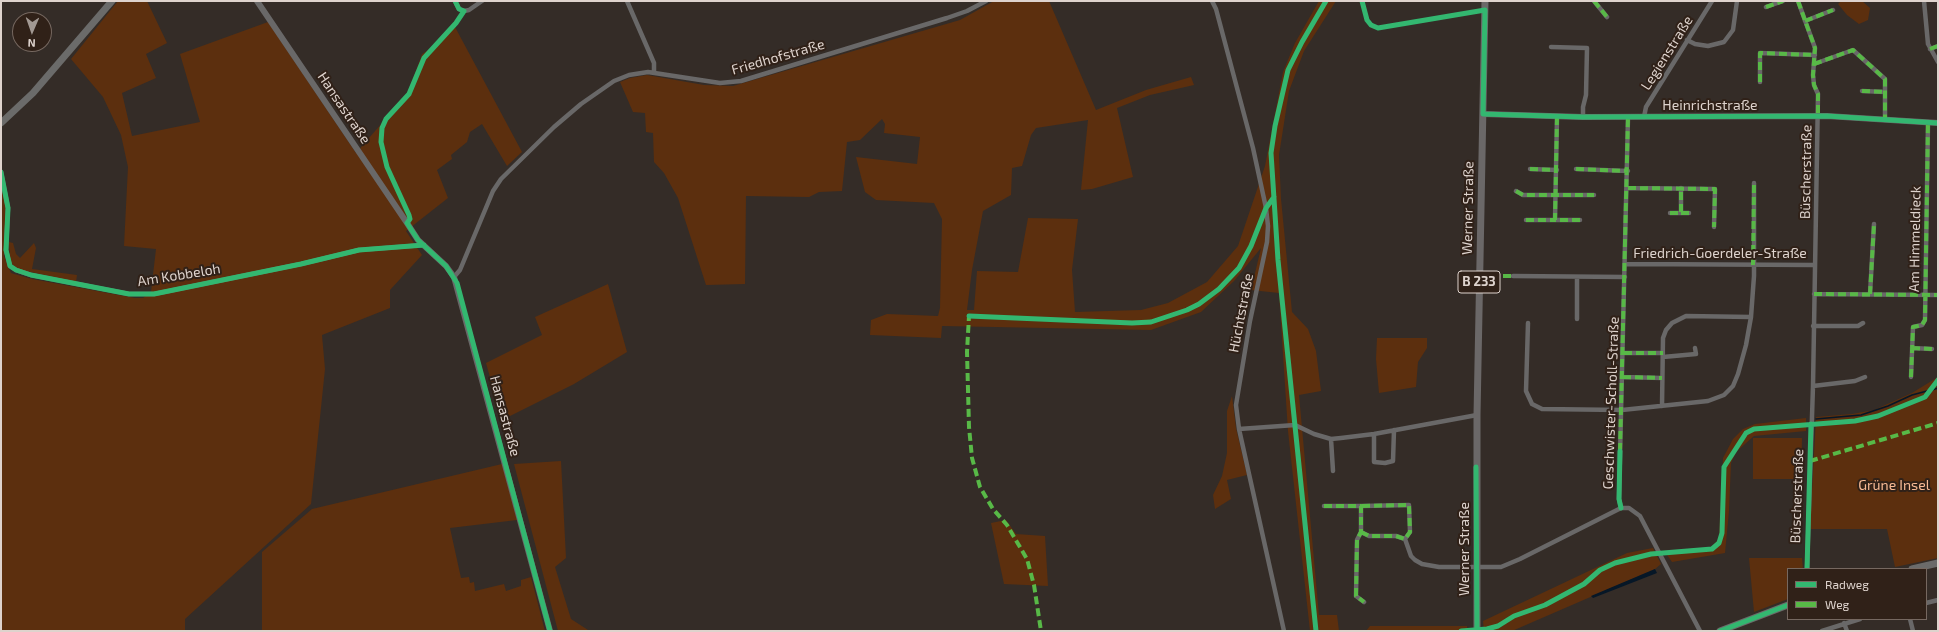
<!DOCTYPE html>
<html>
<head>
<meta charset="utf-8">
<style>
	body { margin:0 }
	#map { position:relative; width:1939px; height:632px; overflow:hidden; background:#342c27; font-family:"Exo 2",sans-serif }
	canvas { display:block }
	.frame { position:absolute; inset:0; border:2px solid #ded3cd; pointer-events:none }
	.legend { position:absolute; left:1787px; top:568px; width:140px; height:52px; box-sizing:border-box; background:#302118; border:1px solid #766860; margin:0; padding:5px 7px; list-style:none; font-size:12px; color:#ded3cd }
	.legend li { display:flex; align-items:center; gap:8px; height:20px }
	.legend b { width:20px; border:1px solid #766860 }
	.north { position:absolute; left:12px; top:12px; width:40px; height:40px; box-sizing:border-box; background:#302118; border:1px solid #766860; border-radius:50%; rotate:182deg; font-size:11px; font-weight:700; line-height:16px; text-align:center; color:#ded3cd }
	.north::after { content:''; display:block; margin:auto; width:14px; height:18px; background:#a29993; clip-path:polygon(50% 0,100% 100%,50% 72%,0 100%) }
</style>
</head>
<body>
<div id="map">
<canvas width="1939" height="632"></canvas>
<div class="frame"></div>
<ul class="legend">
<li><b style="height:5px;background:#33b770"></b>Radweg</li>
<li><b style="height:5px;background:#58b947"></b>Weg</li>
</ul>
<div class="north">N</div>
</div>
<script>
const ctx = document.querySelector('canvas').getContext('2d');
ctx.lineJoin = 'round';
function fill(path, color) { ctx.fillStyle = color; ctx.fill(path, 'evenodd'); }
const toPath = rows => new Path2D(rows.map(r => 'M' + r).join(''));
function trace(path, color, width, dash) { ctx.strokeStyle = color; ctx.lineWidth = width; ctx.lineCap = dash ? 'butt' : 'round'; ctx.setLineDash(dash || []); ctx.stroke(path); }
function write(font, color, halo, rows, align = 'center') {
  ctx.font = font + ' "Exo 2",sans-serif'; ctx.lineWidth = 4; ctx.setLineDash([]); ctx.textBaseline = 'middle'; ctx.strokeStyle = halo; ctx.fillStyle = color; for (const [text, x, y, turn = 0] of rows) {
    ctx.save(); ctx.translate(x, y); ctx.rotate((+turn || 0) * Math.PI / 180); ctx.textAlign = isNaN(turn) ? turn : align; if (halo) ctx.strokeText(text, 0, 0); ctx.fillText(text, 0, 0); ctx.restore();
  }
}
const green = toPath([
	[118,1,147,1,167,43,146,54,156,78,122,93,132,136,200,122,180,54,268,22,356,153,408,93,422,54,438,44,455,27,522,152,507,166,482,124,470,132,467,142,451,155,452,159,437,170,448,198,406,231,422,255,390,290,390,308,322,335,325,369,311,504,185,619,185,631,1,631,1,183,5,195,6,217,4,256,11,273,32,279,135,298,143,298,151,292,156,249,124,246,128,167,121,135,103,97,71,59],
	[994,1,1049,1,1096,110,1146,90,1191,77,1194,85,1150,95,1117,108,1133,177,1092,189,1081,190,1088,120,1036,128,1031,135,1022,166,1012,168,1011,195,983,211,972,270,967,310,974,310,977,271,1018,272,1028,218,1078,219,1072,270,1075,312,1141,310,1168,303,1207,282,1238,246,1265,166,1283,72,1295,43,1319,1,1336,1,1304,51,1289,91,1279,155,1281,199,1292,312,1308,329,1316,351,1321,391,1299,395,1319,615,1337,615,1339,631,1310,631,1288,431,1279,293,1251,290,1261,248,1234,281,1201,312,1151,330,942,326,941,338,870,335,871,320,887,314,938,316,940,308,942,219,934,203,876,200,865,192,856,157,917,164,920,137,884,133,885,124,882,119,860,140,847,142,842,191,819,192,809,197,746,196,745,284,706,285,678,198,664,173,654,162,653,133,646,132,645,113,633,112,620,82,630,78,647,75,704,85,733,86,960,20],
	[1841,1,1862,1,1870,8,1868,20,1859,24,1847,15,1838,4],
	[9,242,13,243,16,254,20,258,34,243,36,248,32,269,77,275,76,282,17,269,10,262],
	[608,284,627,352,574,384,502,420,486,363,542,335,535,317],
	[1377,338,1427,338,1427,348,1418,362,1416,387,1379,393,1376,359],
	[1938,377,1938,558,1895,567,1887,529,1810,529,1816,417,1852,414,1874,410,1912,393],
	[1232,396,1236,428,1247,475,1227,480,1231,499,1215,509,1213,495,1222,476,1227,453,1227,411],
	[1806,418,1806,431,1754,436,1736,452,1731,463,1729,511,1725,553,1672,562,1665,552,1710,548,1719,539,1723,458,1733,439,1743,429,1755,424],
	[1753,438,1802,438,1801,479,1753,479],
	[561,461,566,558,555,567,571,619,588,630,616,631,558,631,514,464],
	[502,464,517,520,450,528,461,578,469,577,470,583,474,582,475,591,504,584,506,591,521,586,521,580,531,577,545,631,262,631,262,552,312,509],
	[1006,520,1016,534,1045,536,1048,586,1004,584,991,523],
	[1653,548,1661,564,1655,569,1512,631,1484,631,1483,621,1627,553],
	[1749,558,1802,558,1803,569,1788,569,1788,599,1754,612],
	[1370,626,1467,626,1468,631,1366,631]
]);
const water = toPath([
	[1655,569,1657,573,1593,598,1591,596]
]);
const stream = toPath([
	[1932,390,1938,388],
	[1816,419,1861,415,1888,406,1912,395,1927,391]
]);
const minor = toPath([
	[455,1,459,9,464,11,469,10,482,1],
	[627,1,654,63,654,72],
	[1212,1,1216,9,1253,148,1266,208,1268,226,1267,242,1250,321,1236,405,1239,429,1284,631],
	[1594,1,1607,17],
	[1798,1,1815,48,1813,75,1814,85,1818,94,1813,386,1807,569],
	[1924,1,1928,44,1938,62],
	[1766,7,1783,1],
	[1805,21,1833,10],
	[1687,40,1695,44,1708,46,1724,42,1733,30,1737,1],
	[1551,47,1587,48,1586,95,1583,107,1583,117],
	[1930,49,1938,46],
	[1814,64,1853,50,1885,79,1885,120],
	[1760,82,1760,53,1815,55],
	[1862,91,1885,92],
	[1557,117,1555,220,1580,220],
	[1644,117,1646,107,1712,1],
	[1530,169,1557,170],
	[1576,169,1628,171],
	[1,172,8,208,6,250,10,266,16,270,31,275,129,294,154,294,301,264,359,250,424,245],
	[1628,188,1715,189,1714,227],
	[1516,191,1523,195,1594,195],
	[1670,213,1681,213,1681,188],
	[1681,213,1689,213],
	[1526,220,1555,220],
	[1626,264,1814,265],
	[1513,276,1625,277],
	[454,277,460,270,493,191,501,179,554,127,581,104,614,81,629,75,648,72,720,83,741,81,947,18,967,11,986,1],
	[1814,294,1938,295],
	[1870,294,1874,224],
	[1577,319,1577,277],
	[1528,323,1526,391,1532,404,1542,409,1622,410,1708,401,1724,395,1733,386,1738,374,1746,345,1751,317,1754,276,1754,183],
	[1813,326,1858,326,1863,323],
	[1912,348,1932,349],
	[1624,353,1663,353],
	[1663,357,1696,354,1695,348],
	[1623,377,1662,378],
	[1911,377,1913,327,1922,325,1925,320,1928,122],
	[1813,386,1855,381,1865,377],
	[1662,406,1663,338,1666,330,1672,323,1686,316,1751,317],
	[1239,429,1295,425,1314,434,1331,439,1341,438,1374,434,1477,415],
	[1374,434,1374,462,1385,463,1393,461,1394,430],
	[1331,439,1333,471],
	[1324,506,1361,506,1361,532,1357,540,1356,596,1364,602],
	[1621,508,1619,499,1628,117],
	[1361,532,1369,536,1396,536,1405,539,1410,532,1409,505,1361,506],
	[1405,539,1411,556,1415,560,1422,564,1439,567,1501,567,1520,559,1621,508,1629,508,1640,516,1700,631],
	[1926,603,1938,600],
	[1910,619,1913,631],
	[1844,623,1847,631],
	[1822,631,1860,619]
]);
const tertiary = toPath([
	[257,1,407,223,418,240,446,266,454,277,550,631],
	[1483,114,1583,117,1827,116,1938,123]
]);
const secondary = toPath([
	[1,123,33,93,112,1],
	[1912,569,1938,563],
	[1720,631,1788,605]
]);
const primary = toPath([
	[1477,631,1477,415,1485,1]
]);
const quiet = toPath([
	[1594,1,1607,17],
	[1798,1,1815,48,1813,75,1814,85,1818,94,1818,115],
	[1766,7,1783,1],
	[1805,21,1833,10],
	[1930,49,1938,46],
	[1814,64,1853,50,1885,79,1885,120],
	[1760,82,1760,53,1815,55],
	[1862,91,1885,92],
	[1557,117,1555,220,1580,220],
	[1530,169,1557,170],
	[1576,169,1628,171],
	[1628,188,1715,189,1714,227],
	[1516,191,1523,195,1594,195],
	[1670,213,1681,213,1681,188],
	[1681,213,1689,213],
	[1526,220,1555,220],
	[1753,265,1754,183],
	[1479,276,1513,276],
	[1814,294,1938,295],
	[1870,294,1874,224],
	[972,316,969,316,967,352,969,427,972,458,980,487,993,509,1007,525,1027,559,1034,585,1041,631],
	[1912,348,1932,349],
	[1624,353,1663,353],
	[1623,377,1662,378],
	[1911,377,1913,327,1922,325,1925,320,1928,122],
	[1620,451,1628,117],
	[1810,461,1938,423],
	[1324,506,1361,506,1361,532,1357,540,1356,596,1364,602],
	[1361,532,1369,536,1396,536,1405,539,1410,532,1409,505,1361,506]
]);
const cycleway = toPath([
	[455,1,459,9,464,11,456,23,424,58,409,94,386,119,382,128,381,142,387,167,409,215,410,219,407,223,418,240,446,266,457,283,550,631],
	[1362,1,1367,20,1371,25,1378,28,1485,10,1483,114,1583,117,1827,116,1938,123],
	[1,172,8,208,6,250,10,266,16,270,31,275,129,294,154,294,301,264,359,250,424,245],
	[969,316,1132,323,1151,322,1187,310,1199,304,1219,289,1239,268,1251,246,1266,208,1274,197],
	[1620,451,1619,499,1621,508],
	[1476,467,1477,631],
	[1807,569,1811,424],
	[1316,631,1278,260,1271,153,1275,126,1288,70,1302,42,1326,1],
	[1461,631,1487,629,1498,626,1514,616,1545,605,1584,584,1600,570,1615,563,1651,554,1712,549,1719,543,1722,533,1724,467,1746,433,1754,429,1855,421,1878,416,1925,397,1938,380],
	[1720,631,1788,605]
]);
const shields = [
	[1479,282,42]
];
const shieldNames = [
	["B 233",1479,282]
];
const streetNames = [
	["Legienstraße",1667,53,-58],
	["Friedhofstraße",778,57,-16],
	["Heinrichstraße",1710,105],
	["Hansastraße",344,108,56],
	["Büscherstraße",1806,172,-89],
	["Werner Straße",1468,208,-89],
	["Am Himmeldieck",1915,239,-89],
	["Friedrich-Goerdeler-Straße",1720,253],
	["Am Kobbeloh",179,275,-9],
	["Hüchtstraße",1241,313,-79],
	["Geschwister-Scholl-Straße",1611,403,-88],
	["Hansastraße",505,416,75],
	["Büscherstraße",1797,496,-88],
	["Werner Straße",1464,549,-90]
];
const parkNames = [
	["Grüne Insel",1894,485]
];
fill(green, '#5c2f0e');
fill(water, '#061727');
trace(stream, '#061727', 1.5);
trace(minor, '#696868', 4.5);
trace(tertiary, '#696868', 6);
trace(secondary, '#6b6b6a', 7);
trace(primary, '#6b6868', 7);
trace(quiet, '#58b947', 4, [8, 4]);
trace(cycleway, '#33b770', 5);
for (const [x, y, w] of shields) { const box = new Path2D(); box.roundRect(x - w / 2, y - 11, w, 22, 3); ctx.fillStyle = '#302118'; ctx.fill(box); trace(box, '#ded3cd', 1); }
write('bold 13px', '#ded3cd', null, shieldNames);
write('14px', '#ded3cd', '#302118', streetNames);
write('14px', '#f9bb95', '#302118', parkNames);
</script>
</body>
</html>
